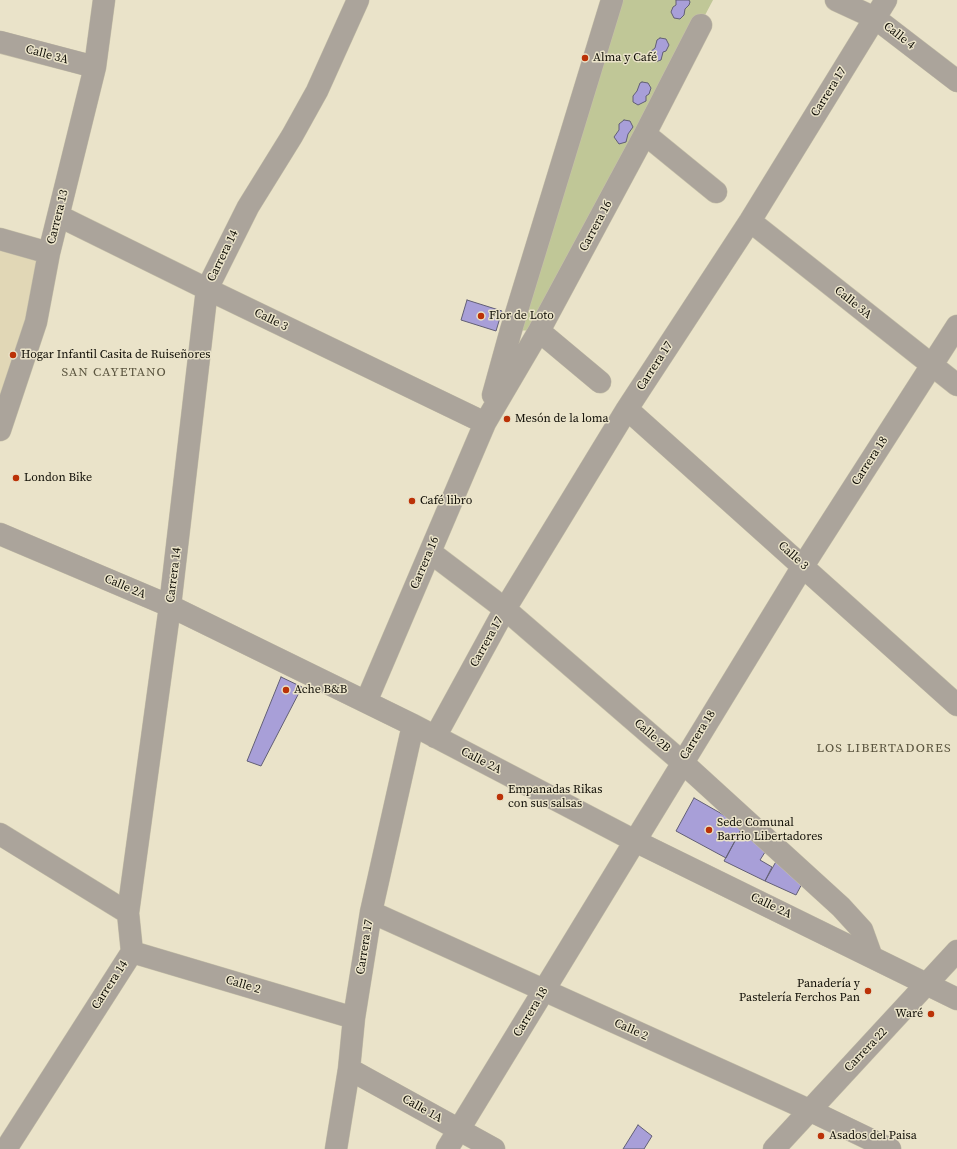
<!DOCTYPE html>
<html>
<head>
<meta charset="utf-8">
<style>
	body { margin:0 }
	canvas { display:block; background:#eae3c9 }
</style>
</head>
<body>
<canvas width="957" height="1149"></canvas>
<script>
const ctx = document.querySelector('canvas').getContext('2d');
ctx.lineJoin = 'round';
function fill(path, color) { ctx.fillStyle = color; ctx.fill(path, 'evenodd'); }
const toPath = rows => new Path2D(rows.map(r => 'M' + r).join(''));
function trace(path, color, width, dash) { ctx.strokeStyle = color; ctx.lineWidth = width; ctx.lineCap = dash ? 'butt' : 'round'; ctx.setLineDash(dash || []); ctx.stroke(path); }
function write(font, color, halo, rows, align = 'center') {
  ctx.font = font + ' "Source Serif 4",serif'; ctx.lineWidth = 3; ctx.setLineDash([]); ctx.textBaseline = 'middle'; ctx.strokeStyle = halo; ctx.fillStyle = color; for (const [text, x, y, turn = 0] of rows) {
    ctx.save(); ctx.translate(x, y); ctx.rotate((+turn || 0) * Math.PI / 180); ctx.textAlign = isNaN(turn) ? turn : align; if (halo) ctx.strokeText(text, 0, 0); ctx.fillText(text, 0, 0); ctx.restore();
  }
}
const built = toPath([
	[0,239,49,253,0,430]
]);
const green = toPath([
	[612,0,713,0,539,331,511,330]
]);
const building = toPath([
	[676,0,689,0,690,2,689,5,685,9,684,15,680,19,674,18,671,12,673,7,676,5,676,0],
	[660,38,666,39,669,45,666,51,663,52,661,60,655,62,650,58,650,52,655,48,657,40,660,38],
	[642,82,648,83,651,88,649,94,646,96,646,101,638,105,633,102,633,96,637,91,640,83,642,82],
	[624,120,630,121,633,127,628,134,626,142,619,144,614,137,619,130,619,124,624,120],
	[467,300,502,311,496,331,461,320,467,300],
	[281,677,302,687,261,766,247,761,281,677],
	[694,798,743,826,726,858,676,831,694,798],
	[742,828,767,849,760,860,772,867,765,881,724,861,742,828],
	[778,858,804,880,796,895,765,881,778,858],
	[638,1125,652,1136,644,1149,623,1149,638,1125]
]);
const minor = toPath([
	[836,0,875,18,957,81],
	[0,42,95,67],
	[645,134,716,192],
	[59,216,207,289,485,423],
	[750,221,957,385],
	[0,239,49,253],
	[539,331,600,382],
	[493,395,511,330,612,0],
	[627,409,957,705],
	[0,430,36,322,49,253,95,67,104,0],
	[0,534,170,606,413,725,635,841,957,999],
	[430,552,505,609,682,762,841,907,862,930,871,955],
	[366,702,485,423,539,331,645,134,701,25],
	[435,737,505,609,627,409,750,221,886,0],
	[0,834,128,913],
	[371,912,809,1110,890,1149],
	[132,952,354,1018],
	[349,1069,494,1149],
	[6,1149,132,952,128,913,170,606,207,289,248,207,292,136,317,91,358,0],
	[336,1149,349,1069,354,1018,371,912,413,725],
	[447,1149,803,566,957,326],
	[774,1149,957,951]
]);
const markers = [
	[585,58,4,"#bb3207"],
	[481,316,4,"#bb3207"],
	[13,355,4,"#bb3207"],
	[507,419,4,"#bb3207"],
	[16,478,4,"#bb3207"],
	[412,501,4,"#bb3207"],
	[286,690,4,"#bb3207"],
	[500,797,4,"#bb3207"],
	[709,830,4,"#bb3207"],
	[868,991,4,"#bb3207"],
	[931,1014,4,"#bb3207"],
	[821,1136,4,"#bb3207"]
];
const streetNames = [
	["Calle 4",899,36,38],
	["Calle 3A",47,55,15],
	["Carrera 17",829,92,-58],
	["Carrera 13",58,217,-76],
	["Carrera 16",596,226,-62],
	["Carrera 14",223,256,-64],
	["Calle 3A",853,303,39],
	["Calle 3",271,320,26],
	["Carrera 17",655,366,-57],
	["Carrera 18",870,461,-57],
	["Calle 3",793,556,42],
	["Carrera 16",425,563,-67],
	["Carrera 14",174,575,-83],
	["Calle 2A",125,587,23],
	["Carrera 17",487,642,-61],
	["Carrera 18",698,735,-58],
	["Calle 2B",652,736,41],
	["Calle 2A",481,761,27],
	["Calle 2A",771,906,26],
	["Carrera 17",365,947,-81],
	["Carrera 14",110,985,-57],
	["Calle 2",243,985,17],
	["Carrera 18",531,1012,-59],
	["Calle 2",631,1030,24],
	["Carrera 22",866,1050,-46],
	["Calle 1A",422,1109,29]
];
const poiNames = [
	["Alma y Café",593,58],
	["Flor de Loto",489,316],
	["Hogar Infantil Casita de Ruiseñores",21,355],
	["Mesón de la loma",515,419],
	["London Bike",24,478],
	["Café libro",420,501],
	["Ache B&B",294,690],
	["Empanadas Rikas",508,790],
	["con sus salsas",508,804],
	["Sede Comunal",717,823],
	["Barrio Libertadores",717,837],
	["Panadería y",860,984,"right"],
	["Pastelería Ferchos Pan",860,998,"right"],
	["Waré",923,1014,"right"],
	["Asados del Paisa",829,1136]
];
const neighbourhoodNames = [
	["SAN CAYETANO",114,373],
	["LOS LIBERTADORES",884,749]
];
fill(built, '#e1d7b6');
fill(green, '#c0c797');
fill(building, '#a89fd8');
trace(building, '#625f75', 1);
trace(minor, '#c7c1a9', 23);
trace(minor, '#aba49b', 22);
for (const [x, y, r, color] of markers) { const dot = new Path2D(); dot.arc(x, y, r, 0, 2 * Math.PI); ctx.fillStyle = color; ctx.fill(dot); trace(dot, '#eae3c9', 1.5); }
write('12px', '#0e0c04', '#eae3c9', streetNames);
write('12px', '#0e0c04', '#eae3c9', poiNames, 'left');
ctx.letterSpacing = '1px';
write('13px', '#5a543e', '#eae3c9', neighbourhoodNames);
ctx.letterSpacing = '0px';
</script>
</body>
</html>
